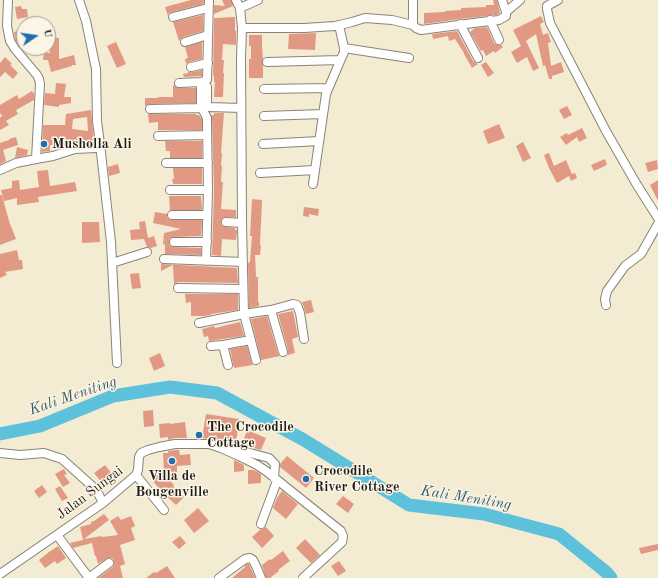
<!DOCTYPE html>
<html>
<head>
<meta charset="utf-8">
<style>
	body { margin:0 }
	#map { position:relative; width:658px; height:578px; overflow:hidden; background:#f3ecd3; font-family:"Old Standard TT",serif }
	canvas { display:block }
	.north { position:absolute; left:16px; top:16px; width:40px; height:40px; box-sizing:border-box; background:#fcf5e5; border:1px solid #a29e95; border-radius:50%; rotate:77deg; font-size:11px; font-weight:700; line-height:16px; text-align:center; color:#1c1c1c }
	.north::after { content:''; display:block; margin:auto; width:14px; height:18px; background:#1f6fb2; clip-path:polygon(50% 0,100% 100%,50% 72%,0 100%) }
</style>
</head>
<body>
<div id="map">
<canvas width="658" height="578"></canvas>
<div class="north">U</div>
</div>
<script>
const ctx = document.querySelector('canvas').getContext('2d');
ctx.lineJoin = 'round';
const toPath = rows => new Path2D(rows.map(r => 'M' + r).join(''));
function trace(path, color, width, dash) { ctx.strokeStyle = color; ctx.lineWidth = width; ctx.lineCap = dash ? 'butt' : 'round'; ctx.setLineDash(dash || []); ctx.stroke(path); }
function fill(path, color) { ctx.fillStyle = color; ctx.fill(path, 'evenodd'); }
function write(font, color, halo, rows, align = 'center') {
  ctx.font = font + ' "Old Standard TT",serif'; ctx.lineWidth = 3; ctx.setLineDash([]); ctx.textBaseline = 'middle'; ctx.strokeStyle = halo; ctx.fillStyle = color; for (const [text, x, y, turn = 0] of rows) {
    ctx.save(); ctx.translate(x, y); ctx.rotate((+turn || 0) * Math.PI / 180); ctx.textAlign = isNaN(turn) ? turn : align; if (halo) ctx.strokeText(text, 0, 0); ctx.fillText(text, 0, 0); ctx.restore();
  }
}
const river = toPath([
	[0,434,40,426,113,396,170,387,217,393,304,440,409,505,484,514,559,534,606,572,611,578]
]);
const building = toPath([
	[191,0,204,0,203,4,172,12,169,13,168,16,165,7],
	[222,0,231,0,233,6,214,14,214,5,225,6],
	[493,0,497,0,500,13,497,15,490,15,487,16,460,19,424,24,424,13,445,12,445,11,461,10,461,8,486,7,486,5,494,5],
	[21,6,22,9,27,9,28,17,17,19,15,7],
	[203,15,203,31,183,37,179,41,173,22],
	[541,16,544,22,540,24,543,35,548,33,551,42,548,43,551,66,561,62,564,72,552,76,552,79,549,79,545,65,543,66,536,34,526,41,539,68,533,71,527,57,517,63,511,52,521,46,513,30],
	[235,17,235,31,236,31,236,45,223,44,222,60,224,60,223,73,224,73,223,97,214,97,215,82,214,82,214,75,213,76,214,18],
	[487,27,494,43,498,45,501,45,503,47,495,53,494,51,486,56,483,50,481,51,470,32,475,28],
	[23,30,24,41,17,42,15,39,14,32],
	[457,31,473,61,478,64,472,68,464,54,464,53,455,39,449,41,448,36,433,39,432,34],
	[316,33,315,50,288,49,289,34],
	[249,35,262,35,262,46,263,59,262,62,263,66,263,78,249,78,249,59,251,59,251,46,249,46],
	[50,37,59,38,59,59,74,55,76,65,72,65,72,66,51,72,48,60,43,60,44,53,50,53],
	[116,42,126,64,117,68,107,46],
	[202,42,202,59,189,62,186,64,185,59,188,58,185,47],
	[5,57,12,64,10,65,18,73,13,79,5,72,0,77,0,63],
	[486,62,494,73,488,77,481,65],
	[202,70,202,76,184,77,183,74,188,73,188,72,192,72],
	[56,83,66,84,64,97,71,97,71,103,59,105,59,107,44,105,45,93,55,94],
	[173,85,179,88,196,88,196,103,150,104,145,106,145,98,158,98,158,97,173,97],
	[32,91,34,94,34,100,16,110,18,114,6,121,9,125,0,130,0,118,2,116,0,113,0,105,17,95,19,99],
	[567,106,572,115,564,119,559,110],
	[91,110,94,143,71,144,62,147,50,145,50,151,42,152,43,125,65,125,66,114],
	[87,117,88,131,72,129,73,119],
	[214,113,224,113,221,153,222,153,221,166,222,166,221,182,223,182,221,209,236,210,236,217,224,217,222,219,221,221,221,224,223,226,226,227,235,228,235,230,237,230,237,232,236,240,222,239,221,256,212,255,214,190,212,118,211,115,214,115],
	[148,114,196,114,196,115,199,115,202,119,202,130,158,130,158,122,149,123],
	[499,124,505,138,488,144,483,131],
	[582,128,587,138,579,142,577,137,566,145,560,137,567,133,568,135],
	[16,137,18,145,3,150,6,161,0,164,0,143,9,140,9,139],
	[165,141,202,141,202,158,170,158,170,151,166,151],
	[523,142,531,158,523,162,516,146],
	[17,147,28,150,27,155,15,158],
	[549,153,554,166,566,160,572,174,575,173,577,178,571,181,569,176,557,183,549,168,544,155],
	[605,159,607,165,594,171,591,165],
	[657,160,658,169,648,172,645,163],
	[118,164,120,173,109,176,108,167],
	[173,168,202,168,202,184,173,184,172,179,174,179],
	[48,170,50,186,75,182,77,191,38,197,39,202,17,205,17,198,4,201,1,190,12,188,12,181,19,180,20,190,39,187,37,171],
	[658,180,658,201,650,185],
	[0,195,2,195,9,221,16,239,0,245],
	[169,196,201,196,202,210,170,210],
	[252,199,262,200,260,245,261,245,260,255,255,255,256,277,258,277,258,302,259,302,259,306,249,308,248,263,250,262,252,236,250,236],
	[304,207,319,209,318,216,309,214,309,217,303,216],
	[155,212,167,214,167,218,172,220,202,220,201,236,174,237,169,239,169,245,174,247,201,248,201,255,165,254,165,244,163,245,164,233,181,229,153,223],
	[145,221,148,238,154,236,157,246,151,248,147,247,144,239,131,240,130,230,140,229,139,222],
	[82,222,99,222,100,242,82,243],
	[17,250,19,260,22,260,23,269,5,272,7,275,0,278,0,254],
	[161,264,237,268,238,283,178,282,174,285,173,265,161,271],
	[139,273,141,288,132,289,130,274],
	[185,294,238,294,238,310,211,314,211,315,204,316,191,316,191,302,186,303],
	[311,300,314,312,306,314,302,302],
	[293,311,298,337,292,339,295,353,288,355,288,350,278,314],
	[267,316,278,354,280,356,261,360,251,319],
	[240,322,244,336,209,341,208,336,204,337,202,329,214,326,215,328],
	[247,346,251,361,253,365,234,368,230,349],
	[160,353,165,366,154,371,149,358],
	[153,410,154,426,144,427,143,411],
	[206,414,239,419,236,444,219,442,209,439,202,438],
	[185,422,187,438,175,438,168,440,168,437,160,438,159,424,170,423,170,424],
	[247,430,266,438,261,450,242,445],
	[176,450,179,450,180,455,190,454,191,465,177,466,177,472,164,472,163,453,168,453,168,451],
	[287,456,314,478,306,488,280,467,280,464],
	[234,460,244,465,244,471,234,472],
	[105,465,115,478,103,484,94,473],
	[64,469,67,474,64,475,70,483,63,487,55,474],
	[248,470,254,470,261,474,261,483,248,484],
	[162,471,174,485,173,486,184,497,176,505,162,492,152,480],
	[42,485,47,492,39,498,34,491],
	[60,486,68,498,62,501,55,489],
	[282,491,298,504,286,519,273,508,277,498],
	[343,496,354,504,348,513,336,504],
	[198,508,209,521,194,533,184,520],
	[104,514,109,520,84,539,102,536,102,537,118,535,110,521,118,516,121,520,131,516,135,526,131,528,135,540,120,545,125,564,120,566,123,578,98,578,113,567,114,563,113,559,111,558,108,558,98,564,96,556,95,556,92,543,73,548,70,543,83,540,80,527,91,524,91,522,94,521],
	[266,527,274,536,262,548,252,537,261,529,264,528],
	[180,536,186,543,179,549,172,542],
	[305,539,320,555,311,563,296,548],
	[658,544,658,550,641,554,639,548],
	[58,546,66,558,57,564,55,561,45,568,39,560,49,552],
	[283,551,290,561,278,570,279,571,270,578,266,578,262,565,270,559,271,560],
	[339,561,346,571,338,576,331,566],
	[247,564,249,564,255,578,232,578,245,567,244,566],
	[167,566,175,578,146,578,154,572,156,573]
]);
const minor = toPath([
	[236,0,240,8],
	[258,0,240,8,242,28,241,58,242,223,244,314,271,310,293,304,297,305,300,313,304,339],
	[558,0,547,6,547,9,550,23,606,131,637,185,658,218],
	[506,12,520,0],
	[173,17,208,8],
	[490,20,499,40],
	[460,24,478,58],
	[413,25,413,0],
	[242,28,304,28,335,26,352,22,365,18,392,20,413,25,416,28,421,30,481,22,499,20,506,16,506,12,502,0],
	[185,42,208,35],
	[344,48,409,58],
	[267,62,340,60],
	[191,67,208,63],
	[201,82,201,104,202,108,207,118,207,122,208,190,206,261],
	[179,83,201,82,207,80,209,0],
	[207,87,207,105,209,107,241,108],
	[264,89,328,88],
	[150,109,202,108],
	[264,116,323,114],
	[158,136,207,135],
	[100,144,111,242,117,363],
	[263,144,319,141],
	[36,159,53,156,75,149,96,148,100,144,97,121,96,69,86,21,79,0],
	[166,163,208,163],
	[0,170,16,163,36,159,40,84,39,79,37,75,15,49,10,41,7,26,8,0],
	[260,173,315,170],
	[313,184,326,94,344,52,344,48,339,25],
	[170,190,208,190],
	[172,215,207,215],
	[226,222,242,223],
	[174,242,207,242],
	[164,259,243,262],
	[112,263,147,252],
	[178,288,243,289],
	[606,305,605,299,607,291,625,266,641,254,658,224],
	[271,310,283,352],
	[199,323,244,314,256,360],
	[223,345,228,365],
	[211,346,223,345,251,340],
	[231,448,269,458,275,464,274,478],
	[0,453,20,455,44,453,62,459,92,486,99,495,103,503],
	[136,475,164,510],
	[261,524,277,481],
	[57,535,89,578],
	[0,574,103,503,136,475,138,470,139,457,141,453,148,450,159,447,175,444,209,444,221,448,239,456,257,465,266,471,341,531,343,536,342,542,303,578],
	[89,578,109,563],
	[219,578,245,559,250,558,253,560,256,566,261,578]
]);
const markers = [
	[44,144,4,"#1f6fb2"],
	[199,435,4,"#1f6fb2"],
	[172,461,4,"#1f6fb2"],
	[306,479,4,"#1f6fb2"]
];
const poiNames = [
	["Musholla Ali",52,144],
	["The Crocodile",207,427],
	["Cottage",207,443],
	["Crocodile",314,471],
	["River Cottage",314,487],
	["Villa de",172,476,"center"],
	["Bougenville",172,492,"center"]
];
const streetNames = [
	["Jalan Sungai",90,493,-37]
];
const waterNames = [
	["Kali Meniting",73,396,-19],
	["Kali Meniting",466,498,9]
];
trace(river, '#5dc1db', 13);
fill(building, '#e29983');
trace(minor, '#888478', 10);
trace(minor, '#fff', 8);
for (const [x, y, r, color] of markers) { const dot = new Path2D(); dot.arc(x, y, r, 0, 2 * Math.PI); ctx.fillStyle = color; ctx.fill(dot); trace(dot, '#fcf5e5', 1.5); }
write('bold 14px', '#1c1c1c', '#fcf5e5', poiNames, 'left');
write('14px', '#1c1c1c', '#fcf5e5', streetNames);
write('italic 15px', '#365e68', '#fcf5e5', waterNames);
</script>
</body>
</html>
